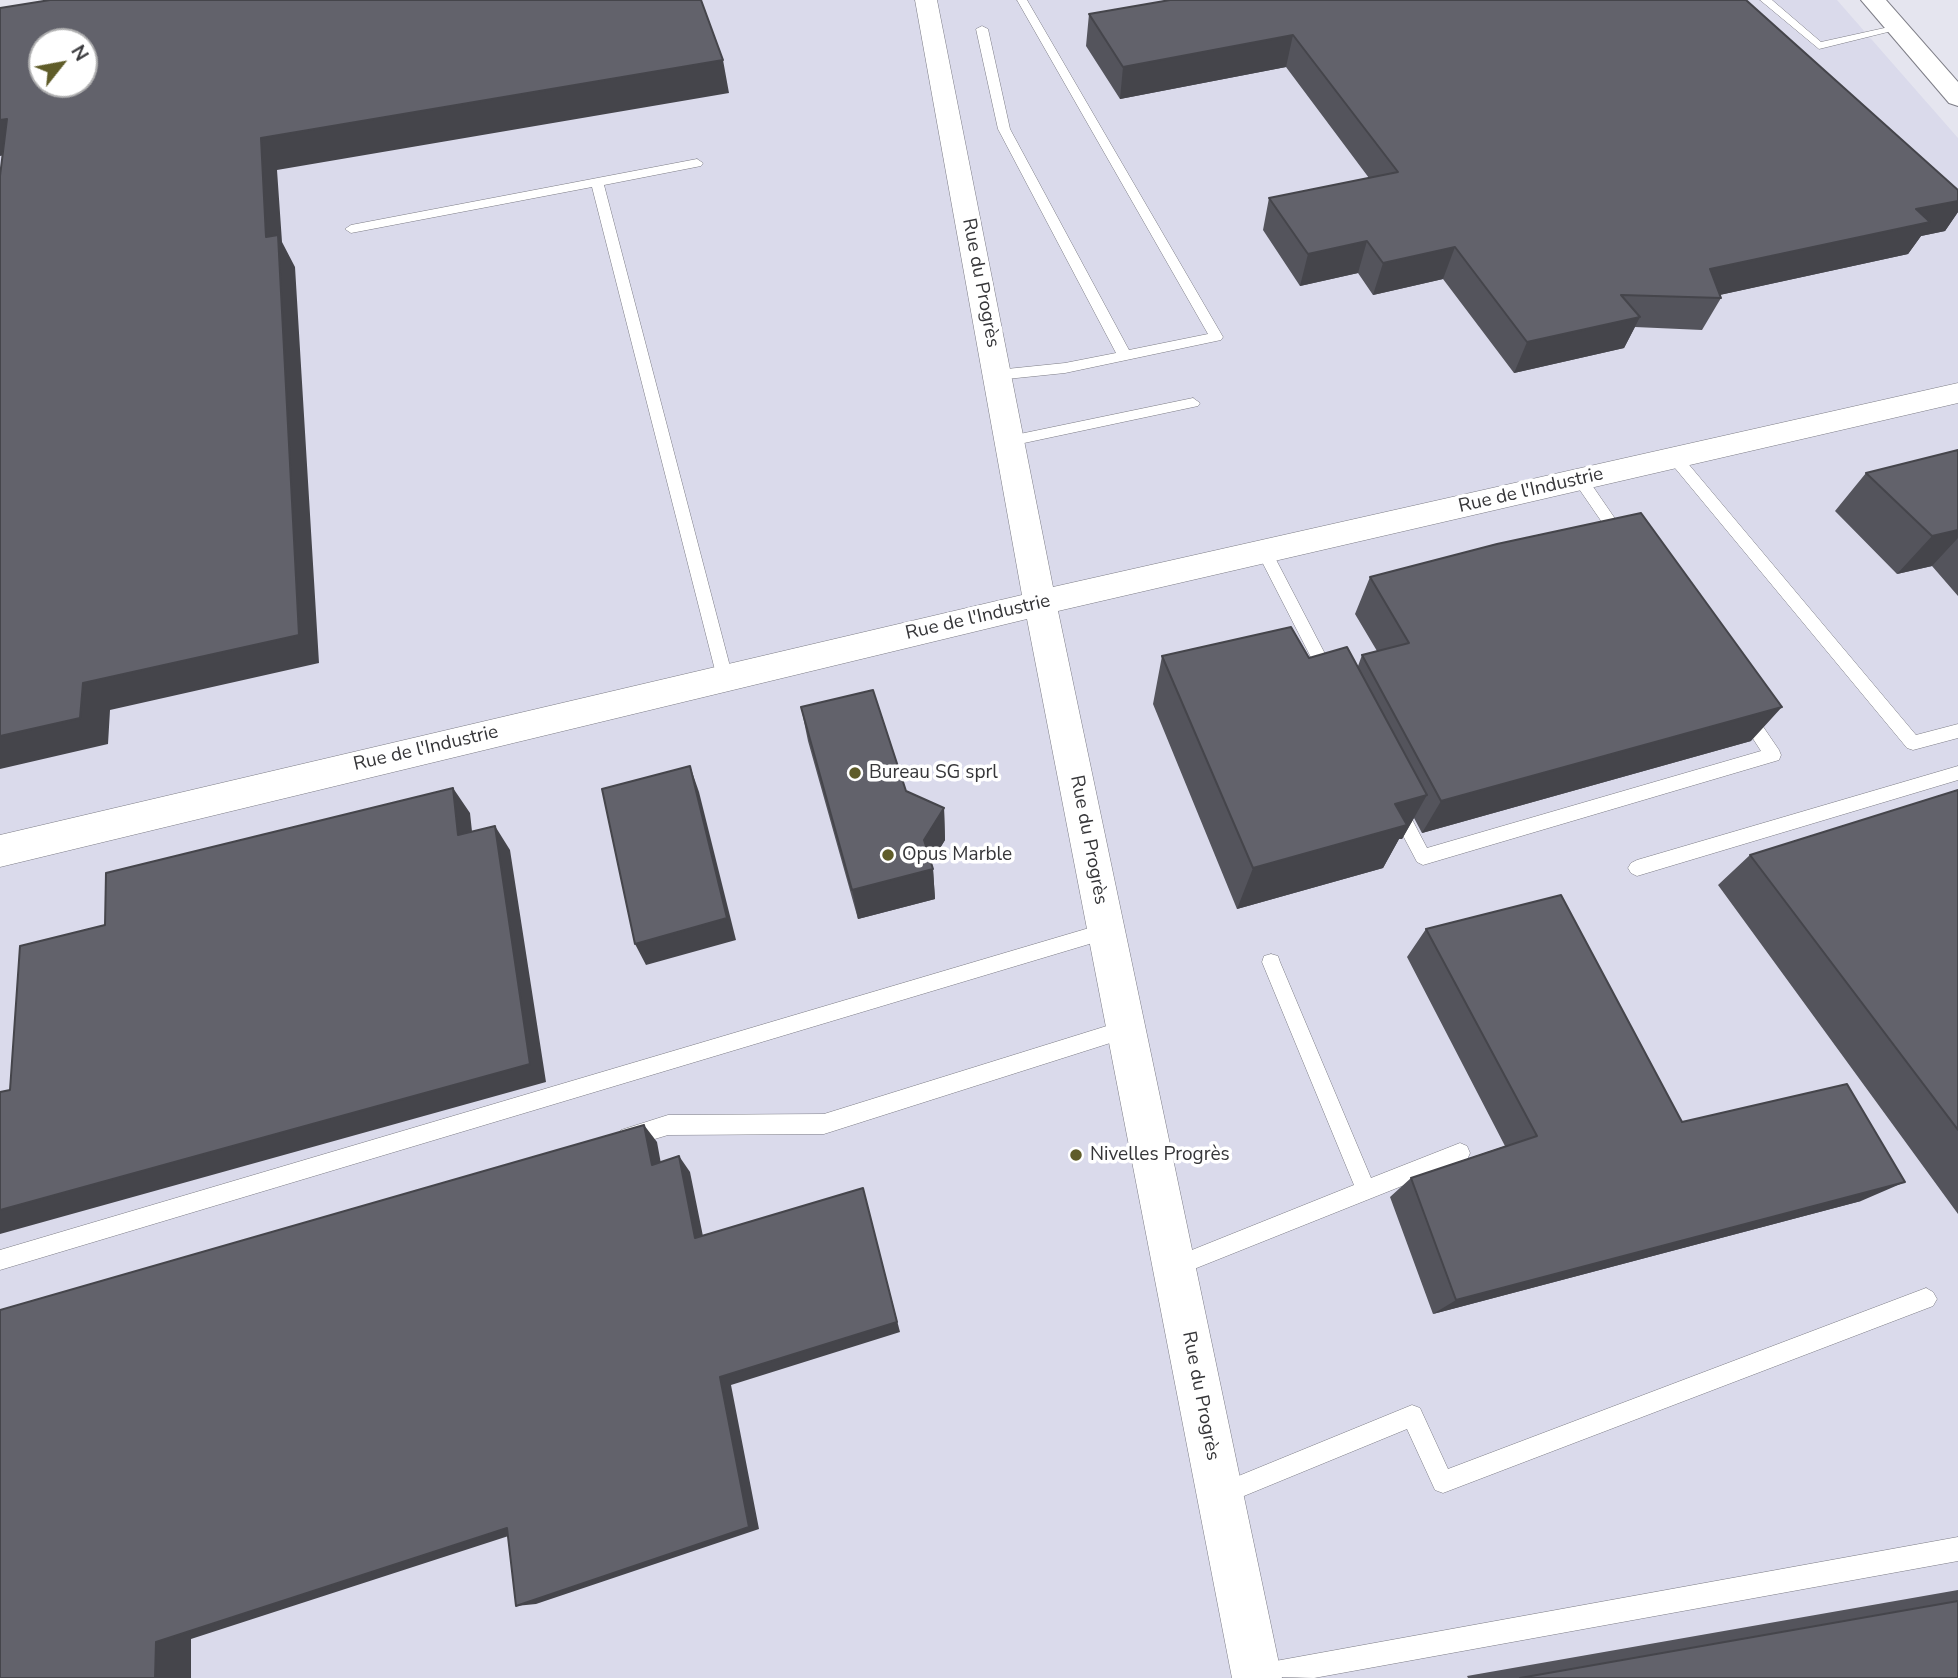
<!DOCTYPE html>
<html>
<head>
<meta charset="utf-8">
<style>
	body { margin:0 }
	#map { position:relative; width:1958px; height:1678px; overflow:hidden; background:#e5e5ef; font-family:"Nunito Sans",sans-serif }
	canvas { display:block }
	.north { position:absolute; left:28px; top:28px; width:70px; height:70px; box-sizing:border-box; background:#fff; border:2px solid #afafb0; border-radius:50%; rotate:59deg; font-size:19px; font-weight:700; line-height:28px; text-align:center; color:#363639 }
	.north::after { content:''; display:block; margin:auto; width:24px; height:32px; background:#5f5c29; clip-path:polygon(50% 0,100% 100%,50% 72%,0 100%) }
</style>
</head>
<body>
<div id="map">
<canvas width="1958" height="1678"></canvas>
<div class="north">N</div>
</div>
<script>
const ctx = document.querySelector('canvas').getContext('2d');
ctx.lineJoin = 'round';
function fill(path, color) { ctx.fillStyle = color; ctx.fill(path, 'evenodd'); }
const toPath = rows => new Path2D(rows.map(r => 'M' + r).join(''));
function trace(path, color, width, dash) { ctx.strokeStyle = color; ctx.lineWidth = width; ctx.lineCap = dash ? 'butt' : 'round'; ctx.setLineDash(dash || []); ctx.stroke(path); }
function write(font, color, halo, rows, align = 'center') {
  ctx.font = font + ' "Nunito Sans",sans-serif'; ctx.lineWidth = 7; ctx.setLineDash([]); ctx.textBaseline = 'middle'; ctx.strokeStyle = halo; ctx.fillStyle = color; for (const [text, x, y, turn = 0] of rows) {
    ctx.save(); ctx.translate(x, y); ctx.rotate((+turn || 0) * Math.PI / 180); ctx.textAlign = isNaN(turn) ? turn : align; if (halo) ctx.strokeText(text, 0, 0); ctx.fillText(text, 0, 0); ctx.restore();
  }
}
const built = toPath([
	[47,0,1837,0,1958,138,1958,1678,0,1678,0,14],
	[42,42,84,42,84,84,42,84]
]);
const service = toPath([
	[1017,0,1027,0,1223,337,1221,340,1065,373,997,380,990,375,997,370,1065,363,1116,353,998,129,976,29,982,26,988,29,1010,129,1129,350,1208,334,1017,0],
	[1760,0,1772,0,1821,42,1898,25,1904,28,1819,49,1760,0],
	[697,159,703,163,701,166,604,185,733,678,725,685,717,678,592,187,351,233,345,229,351,225,697,159],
	[1193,398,1200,403,1198,406,1010,446,1003,441,1010,436,1193,398],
	[1675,453,1680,454,1916,735,1958,724,1958,738,1913,750,1907,748,1670,462,1668,458,1675,453],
	[1580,474,1585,475,1627,536,1630,540,1627,544,1617,544,1575,483,1575,475,1580,474],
	[1265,546,1270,548,1336,675,1334,680,1328,681,1320,675,1257,552,1265,546],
	[1745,707,1751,709,1779,750,1781,755,1779,760,1423,865,1417,862,1389,809,1392,804,1404,804,1427,848,1761,751,1737,714,1745,707],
	[1958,766,1958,780,1637,876,1631,873,1628,868,1631,863,1637,860,1958,766],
	[1106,923,1112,925,1115,931,1112,937,1106,939,0,1270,0,1250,1106,923],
	[1271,954,1278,956,1280,962,1371,1178,1460,1143,1467,1146,1470,1153,1467,1160,1174,1277,1167,1274,1164,1267,1167,1260,1354,1185,1262,962,1264,956,1271,954],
	[1126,1020,1133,1023,1135,1029,1133,1035,1126,1038,824,1134,668,1135,628,1147,621,1144,618,1137,621,1130,668,1115,824,1114,1126,1020],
	[1926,1288,1933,1292,1937,1299,1933,1306,1443,1493,1435,1490,1407,1429,1222,1505,1214,1502,1211,1494,1214,1486,1412,1405,1420,1408,1448,1469,1926,1288],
	[1958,1537,1958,1561,1314,1678,1247,1676,1250,1667,1259,1664,1958,1537]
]);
const minor = toPath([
	[915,0,937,0,1053,587,1958,383,1958,403,1058,611,1282,1678,1232,1678,1027,619,0,867,0,835,1022,595,915,0]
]);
const secondary = toPath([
	[1861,0,1886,0,1958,82,1958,106,1949,103,1861,0]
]);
const wall = toPath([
	[1746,0,1958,190,1958,212,1945,231,1921,236,1908,254,1719,295,1721,298,1702,330,1635,327,1624,348,1514,373,1443,279,1373,295,1358,273,1300,286,1263,230,1269,198,1369,178,1286,67,1120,99,1086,46,1089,14],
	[1958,450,1958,596,1932,566,1897,574,1835,511,1866,473],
	[1370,577,1751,741,1422,833,1414,818,1402,839,1399,839,1383,868,1237,909,1153,704,1162,656,1309,658,1358,666,1362,655,1377,651,1355,614],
	[801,707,906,791,944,808,945,840,931,863,933,869,935,899,858,919,808,741],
	[1958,790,1958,1214,1718,885,1750,855],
	[1426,929,1682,1122,1861,1201,1433,1314,1390,1197,1411,1178,1505,1146,1407,957],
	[1958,1590,1958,1678,1468,1678,1467,1676]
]);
const shadedWall = toPath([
	[1293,35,1286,67,1120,99,1123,67],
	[723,60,729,93,277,170,282,242,295,267,319,663,110,710,108,744,0,769,0,736,83,683,261,138],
	[7,119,28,151,0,156,0,120],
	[1958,201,1958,212,1945,231,1921,236,1908,254,1706,298,1710,269,1916,209],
	[1367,241,1358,273,1300,286,1308,254],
	[1455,247,1443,279,1373,295,1383,263],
	[1640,317,1624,348,1514,373,1527,342],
	[1958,530,1958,538,1932,566,1897,574,1932,536],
	[1782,707,1751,741,1422,833,1441,801],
	[690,766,699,792,736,940,646,965,635,944],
	[453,788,470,813,475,859,458,835],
	[1427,795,1402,839,1399,839,1383,868,1237,909,1253,868,1395,804],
	[944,808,945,840,926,871,924,840],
	[495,826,510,850,546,1082,0,1234,0,1210],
	[933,869,935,899,858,919,852,890],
	[644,1125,657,1142,664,1180,652,1165],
	[679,1156,690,1172,706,1251,695,1238],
	[1905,1182,1861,1201,1433,1314,1456,1300],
	[863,1188,900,1332,731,1385,759,1529,536,1604,516,1606,720,1377],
	[507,1528,527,1530,191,1639,191,1678,155,1678,156,1642]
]);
const building = toPath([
	[50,0,701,0,723,60,261,138,266,237,278,235,299,635,83,683,80,718,0,736,0,176,7,119,0,120,0,8,50,0],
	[42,42,84,42,84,84,42,84,42,42],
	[1170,0,1746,0,1958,190,1958,201,1916,209,1930,222,1710,269,1721,298,1621,295,1640,317,1527,342,1455,247,1383,263,1367,241,1308,254,1269,198,1398,172,1293,35,1123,67,1089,14,1170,0],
	[1958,450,1958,530,1932,536,1866,473,1958,450],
	[1641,513,1782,707,1441,801,1362,655,1409,643,1370,577,1497,544,1641,513],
	[1291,627,1309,658,1347,647,1427,795,1395,804,1407,825,1253,868,1162,656,1291,627],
	[873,690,906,791,944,808,924,840,933,869,852,890,801,707,873,690],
	[690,766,727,918,635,944,602,789,690,766],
	[453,788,458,835,495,826,530,1064,0,1210,0,1092,10,1090,20,946,105,925,106,873,453,788],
	[1958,790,1958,1130,1750,855,1958,790],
	[1561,895,1682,1122,1847,1084,1905,1182,1456,1300,1411,1178,1537,1136,1426,929,1561,895],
	[644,1125,652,1165,679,1156,695,1238,863,1188,897,1322,720,1377,749,1527,516,1606,507,1528,156,1642,155,1678,0,1678,0,1310,644,1125],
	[1958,1601,1958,1678,1520,1678,1958,1601]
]);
const markers = [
	[855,773,7,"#5f5c29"],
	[888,855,7,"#5f5c29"],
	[1076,1155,7,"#5f5c29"]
];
const streetNames = [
	["Rue du Progrès",980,283,79],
	["Rue de l'Industrie",1531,491,-13],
	["Rue de l'Industrie",978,618,-13],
	["Rue de l'Industrie",426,749,-13],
	["Rue du Progrès",1088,840,79],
	["Rue du Progrès",1200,1396,79]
];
const poiNames = [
	["Bureau SG sprl",869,773],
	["Opus Marble",902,855],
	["Nivelles Progrès",1090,1155]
];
fill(built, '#dadaeb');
trace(service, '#7d7d86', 1);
trace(minor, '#7d7d86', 1);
trace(secondary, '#7d7d86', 2);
fill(service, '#fff');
fill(minor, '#fff');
fill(secondary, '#fff');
fill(wall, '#54545c');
fill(shadedWall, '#45454b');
fill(building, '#62626b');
trace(building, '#45454b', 2);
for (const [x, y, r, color] of markers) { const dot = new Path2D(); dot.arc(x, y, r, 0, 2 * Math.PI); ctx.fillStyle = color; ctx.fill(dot); trace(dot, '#fff', 2.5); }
write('19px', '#363639', '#fff', streetNames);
write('19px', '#363639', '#fff', poiNames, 'left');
</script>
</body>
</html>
